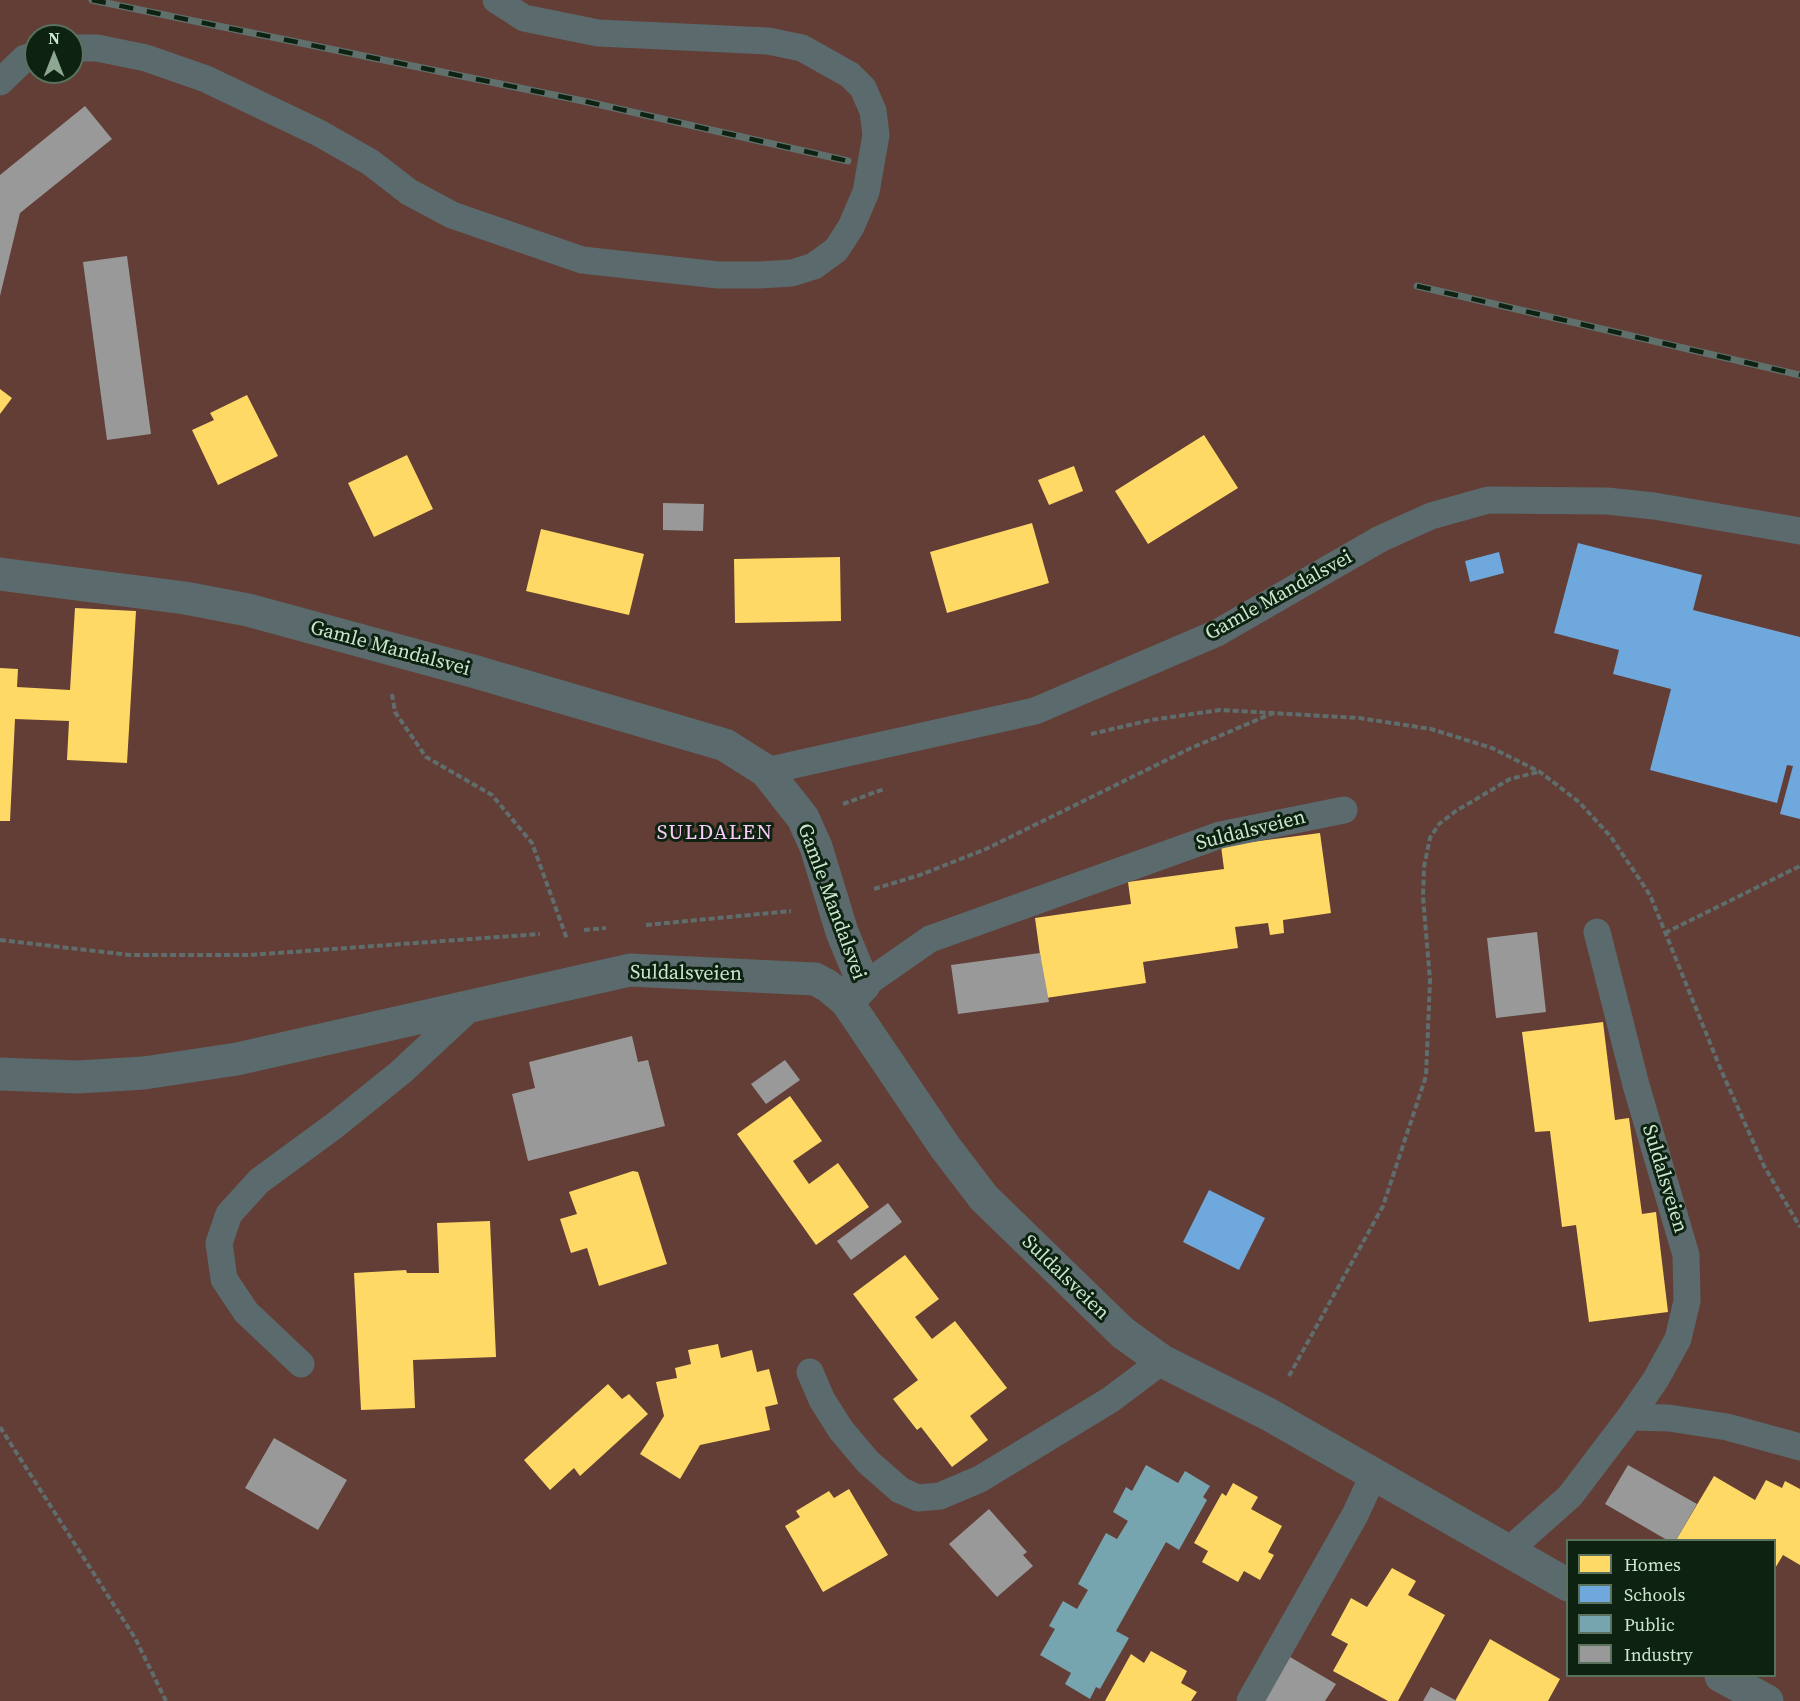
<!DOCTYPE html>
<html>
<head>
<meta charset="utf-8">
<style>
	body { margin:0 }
	#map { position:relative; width:1800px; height:1701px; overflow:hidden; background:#183420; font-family:"Source Serif 4",serif }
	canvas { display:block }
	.legend { position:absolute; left:1566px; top:1539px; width:210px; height:138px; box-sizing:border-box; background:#0d2211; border:2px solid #59715d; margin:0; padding:8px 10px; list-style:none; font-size:18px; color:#cce7cf }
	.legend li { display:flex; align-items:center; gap:12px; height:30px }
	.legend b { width:30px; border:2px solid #59715d }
	.north { position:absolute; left:24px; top:24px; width:60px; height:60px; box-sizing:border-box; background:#0d2211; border:2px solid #59715d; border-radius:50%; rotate:0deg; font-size:16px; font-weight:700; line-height:24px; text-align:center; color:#cce7cf }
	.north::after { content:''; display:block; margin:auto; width:21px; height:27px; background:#8da892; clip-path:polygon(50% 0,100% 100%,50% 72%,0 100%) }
</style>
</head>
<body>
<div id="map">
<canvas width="1800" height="1701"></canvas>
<ul class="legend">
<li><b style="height:16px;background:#ffd966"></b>Homes</li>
<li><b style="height:16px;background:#6fa8dc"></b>Schools</li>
<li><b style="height:16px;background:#76a5af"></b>Public</li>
<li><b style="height:16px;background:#999"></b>Industry</li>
</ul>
<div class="north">N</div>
</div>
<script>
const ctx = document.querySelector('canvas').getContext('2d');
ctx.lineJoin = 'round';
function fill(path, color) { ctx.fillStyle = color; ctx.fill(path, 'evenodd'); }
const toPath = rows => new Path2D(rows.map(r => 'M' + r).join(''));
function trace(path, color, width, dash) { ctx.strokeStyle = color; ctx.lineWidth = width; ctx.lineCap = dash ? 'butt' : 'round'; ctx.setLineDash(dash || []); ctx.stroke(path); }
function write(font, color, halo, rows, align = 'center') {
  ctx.font = font + ' "Source Serif 4",serif'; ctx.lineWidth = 6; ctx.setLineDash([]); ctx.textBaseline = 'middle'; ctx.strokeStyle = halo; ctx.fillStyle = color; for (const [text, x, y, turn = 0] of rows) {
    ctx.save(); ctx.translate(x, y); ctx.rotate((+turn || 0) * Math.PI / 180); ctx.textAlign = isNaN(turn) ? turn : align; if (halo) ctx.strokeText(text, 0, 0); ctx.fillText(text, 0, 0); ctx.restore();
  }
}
const green = toPath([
	[0,0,1800,0,1800,1701,0,1701],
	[36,36,72,36,72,72,36,72],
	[1568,1540,1774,1540,1774,1676,1568,1676]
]);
const homes = toPath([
	[0,389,12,398,0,414],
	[247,395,278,456,218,485,192,430,214,420,210,413],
	[1204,435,1238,488,1148,544,1115,491],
	[407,455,433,509,374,537,348,483],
	[1074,466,1083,491,1049,505,1038,480],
	[1032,523,1049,583,947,613,930,552],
	[541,529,644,554,629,615,526,591],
	[840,557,841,621,735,623,734,559],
	[75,608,136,611,127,763,67,760,69,721,15,719,10,821,0,821,0,668,18,669,17,687,70,690],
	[1320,833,1331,913,1283,920,1284,933,1270,935,1268,923,1235,927,1238,948,1143,962,1146,983,1046,998,1035,918,1131,904,1128,882,1224,869,1221,846],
	[1603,1022,1615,1120,1629,1118,1642,1214,1656,1212,1668,1312,1589,1322,1576,1225,1562,1227,1550,1131,1535,1132,1522,1032],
	[790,1096,822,1141,793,1161,809,1184,838,1163,869,1207,816,1245,737,1134],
	[633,1171,638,1172,667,1264,599,1286,587,1248,571,1253,560,1219,577,1214,569,1192],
	[490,1221,496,1357,413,1360,415,1408,361,1410,354,1273,406,1270,407,1273,439,1273,437,1223],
	[905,1255,939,1299,915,1317,932,1339,955,1321,1007,1388,970,1416,988,1440,952,1467,921,1427,917,1430,893,1399,918,1380,853,1294],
	[718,1344,721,1358,752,1350,757,1372,769,1369,778,1404,765,1407,770,1430,700,1445,680,1479,640,1454,664,1416,656,1382,677,1378,675,1368,691,1364,688,1350],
	[608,1384,622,1399,629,1394,648,1414,580,1476,574,1468,550,1490,524,1460],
	[1714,1476,1755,1500,1766,1480,1782,1488,1785,1481,1800,1489,1800,1565,1783,1555,1774,1570,1774,1540,1676,1540],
	[1233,1483,1258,1497,1251,1509,1282,1526,1268,1552,1274,1555,1260,1580,1244,1571,1238,1582,1202,1562,1208,1551,1194,1543,1222,1493,1226,1496],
	[849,1489,888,1555,823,1592,785,1526,800,1517,796,1511,829,1491,834,1498],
	[1392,1568,1416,1581,1408,1595,1445,1615,1398,1701,1388,1701,1333,1671,1348,1644,1331,1635,1351,1598,1367,1607],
	[1490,1639,1560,1679,1548,1701,1455,1701],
	[1151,1651,1187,1671,1181,1683,1197,1692,1191,1701,1105,1701,1131,1654,1144,1663]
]);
const schools = toPath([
	[1578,543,1702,575,1693,610,1800,637,1800,819,1780,814,1793,766,1787,765,1777,803,1650,770,1671,689,1613,674,1619,650,1554,633],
	[1499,552,1504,573,1470,582,1465,561],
	[1209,1190,1265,1218,1239,1270,1183,1242]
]);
const public = toPath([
	[1146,1465,1178,1483,1185,1471,1210,1486,1203,1497,1207,1500,1179,1550,1166,1542,1116,1631,1129,1638,1100,1689,1096,1687,1090,1699,1065,1684,1071,1673,1040,1655,1055,1629,1049,1626,1063,1601,1077,1609,1088,1590,1078,1584,1106,1533,1117,1539,1128,1521,1113,1512,1126,1487,1132,1491]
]);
const industry = toPath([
	[85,106,112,139,20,213,0,296,0,175],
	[127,256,151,434,107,440,83,262],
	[663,503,704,504,703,531,663,530],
	[1537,932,1546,1012,1496,1018,1487,938],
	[1040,953,1049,1002,958,1014,951,965],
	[632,1036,638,1062,648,1060,665,1126,528,1161,512,1094,535,1088,529,1062],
	[785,1060,800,1080,766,1104,751,1084],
	[888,1203,902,1222,851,1260,837,1241],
	[274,1438,347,1480,318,1530,245,1488],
	[1628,1465,1697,1504,1676,1540,1667,1540,1605,1504],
	[989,1509,1027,1552,1023,1555,1033,1566,997,1597,949,1544],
	[1290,1657,1336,1684,1325,1701,1264,1701],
	[1431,1687,1457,1701,1423,1701]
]);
const path = toPath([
	[392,694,395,712,426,757,492,795,532,843,567,939],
	[1091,734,1151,720,1220,710,1359,718,1431,729,1492,748,1540,772,1579,802,1611,837,1650,895,1721,1070,1764,1166,1800,1227],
	[843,804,884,789],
	[874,889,920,875,986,849,1189,749,1273,713],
	[646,925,791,911],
	[584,930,606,928],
	[1665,933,1800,866],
	[0,940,130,955,250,955,540,934],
	[1289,1376,1383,1206,1426,1076,1430,980,1423,897,1424,867,1430,838,1439,824,1456,811,1510,779,1538,772],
	[0,1427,135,1638,166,1701]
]);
const service = toPath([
	[72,48,97,48,146,58,206,79,319,133,370,162,409,192,452,215,582,260,718,275,759,275,792,273,814,266,836,250,851,227,866,192,876,135,873,111,863,88,850,75,802,48,768,41,598,33,524,18,496,0],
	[0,82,25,58,36,55],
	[766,771,1035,711,1217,633,1380,539,1431,516,1488,500,1607,501,1654,506,1800,531],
	[864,985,930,939,1220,835,1344,810],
	[301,1364,246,1312,224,1279,219,1243,229,1214,259,1181,334,1126,401,1072,474,1004],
	[810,1372,822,1400,841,1430,868,1462,900,1490,918,1498,940,1496,980,1479,1110,1400,1162,1361],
	[1630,1417,1669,1418,1727,1427,1800,1447],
	[1507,1552,1570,1496,1630,1417,1656,1379,1678,1339,1687,1301,1686,1255,1636,1085,1597,932],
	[1250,1701,1355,1515,1374,1474]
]);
const minor = toPath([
	[0,574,185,598,248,610,476,672,725,745,766,771,803,818,816,847,842,932,864,985,847,1002],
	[0,1074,78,1077,144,1073,237,1059,630,970,815,979,828,986,847,1002,945,1147,984,1198,1123,1333,1162,1361,1268,1414,1568,1585],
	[1721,1676,1767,1701]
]);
const rail = toPath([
	[92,0,588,102,848,161],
	[1417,286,1800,375]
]);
const streetNames = [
	["Gamle Mandalsvei",1279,596,-29],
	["Gamle Mandalsvei",390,649,15],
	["Suldalsveien",1251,831,-14],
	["Gamle Mandalsvei",831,902,70],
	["Suldalsveien",686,974,1],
	["Suldalsveien",1664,1179,73],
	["Suldalsveien",1065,1278,44]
];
const neighbourhoodNames = [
	["SULDALEN",715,834]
];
fill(green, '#623e36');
fill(homes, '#ffd966');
fill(schools, '#6fa8dc');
fill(public, '#76a5af');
fill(industry, '#999');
trace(path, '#5f6e6c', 4, [6, 3]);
trace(service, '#5b6a6c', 27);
trace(minor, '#5b6a6c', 33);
trace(rail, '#60706c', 7);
trace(rail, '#0d2211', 4.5, [14]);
write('20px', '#cce7cf', '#0d2211', streetNames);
ctx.letterSpacing = '1.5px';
write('21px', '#fcccf9', '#0d2211', neighbourhoodNames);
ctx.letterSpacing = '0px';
</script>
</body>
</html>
